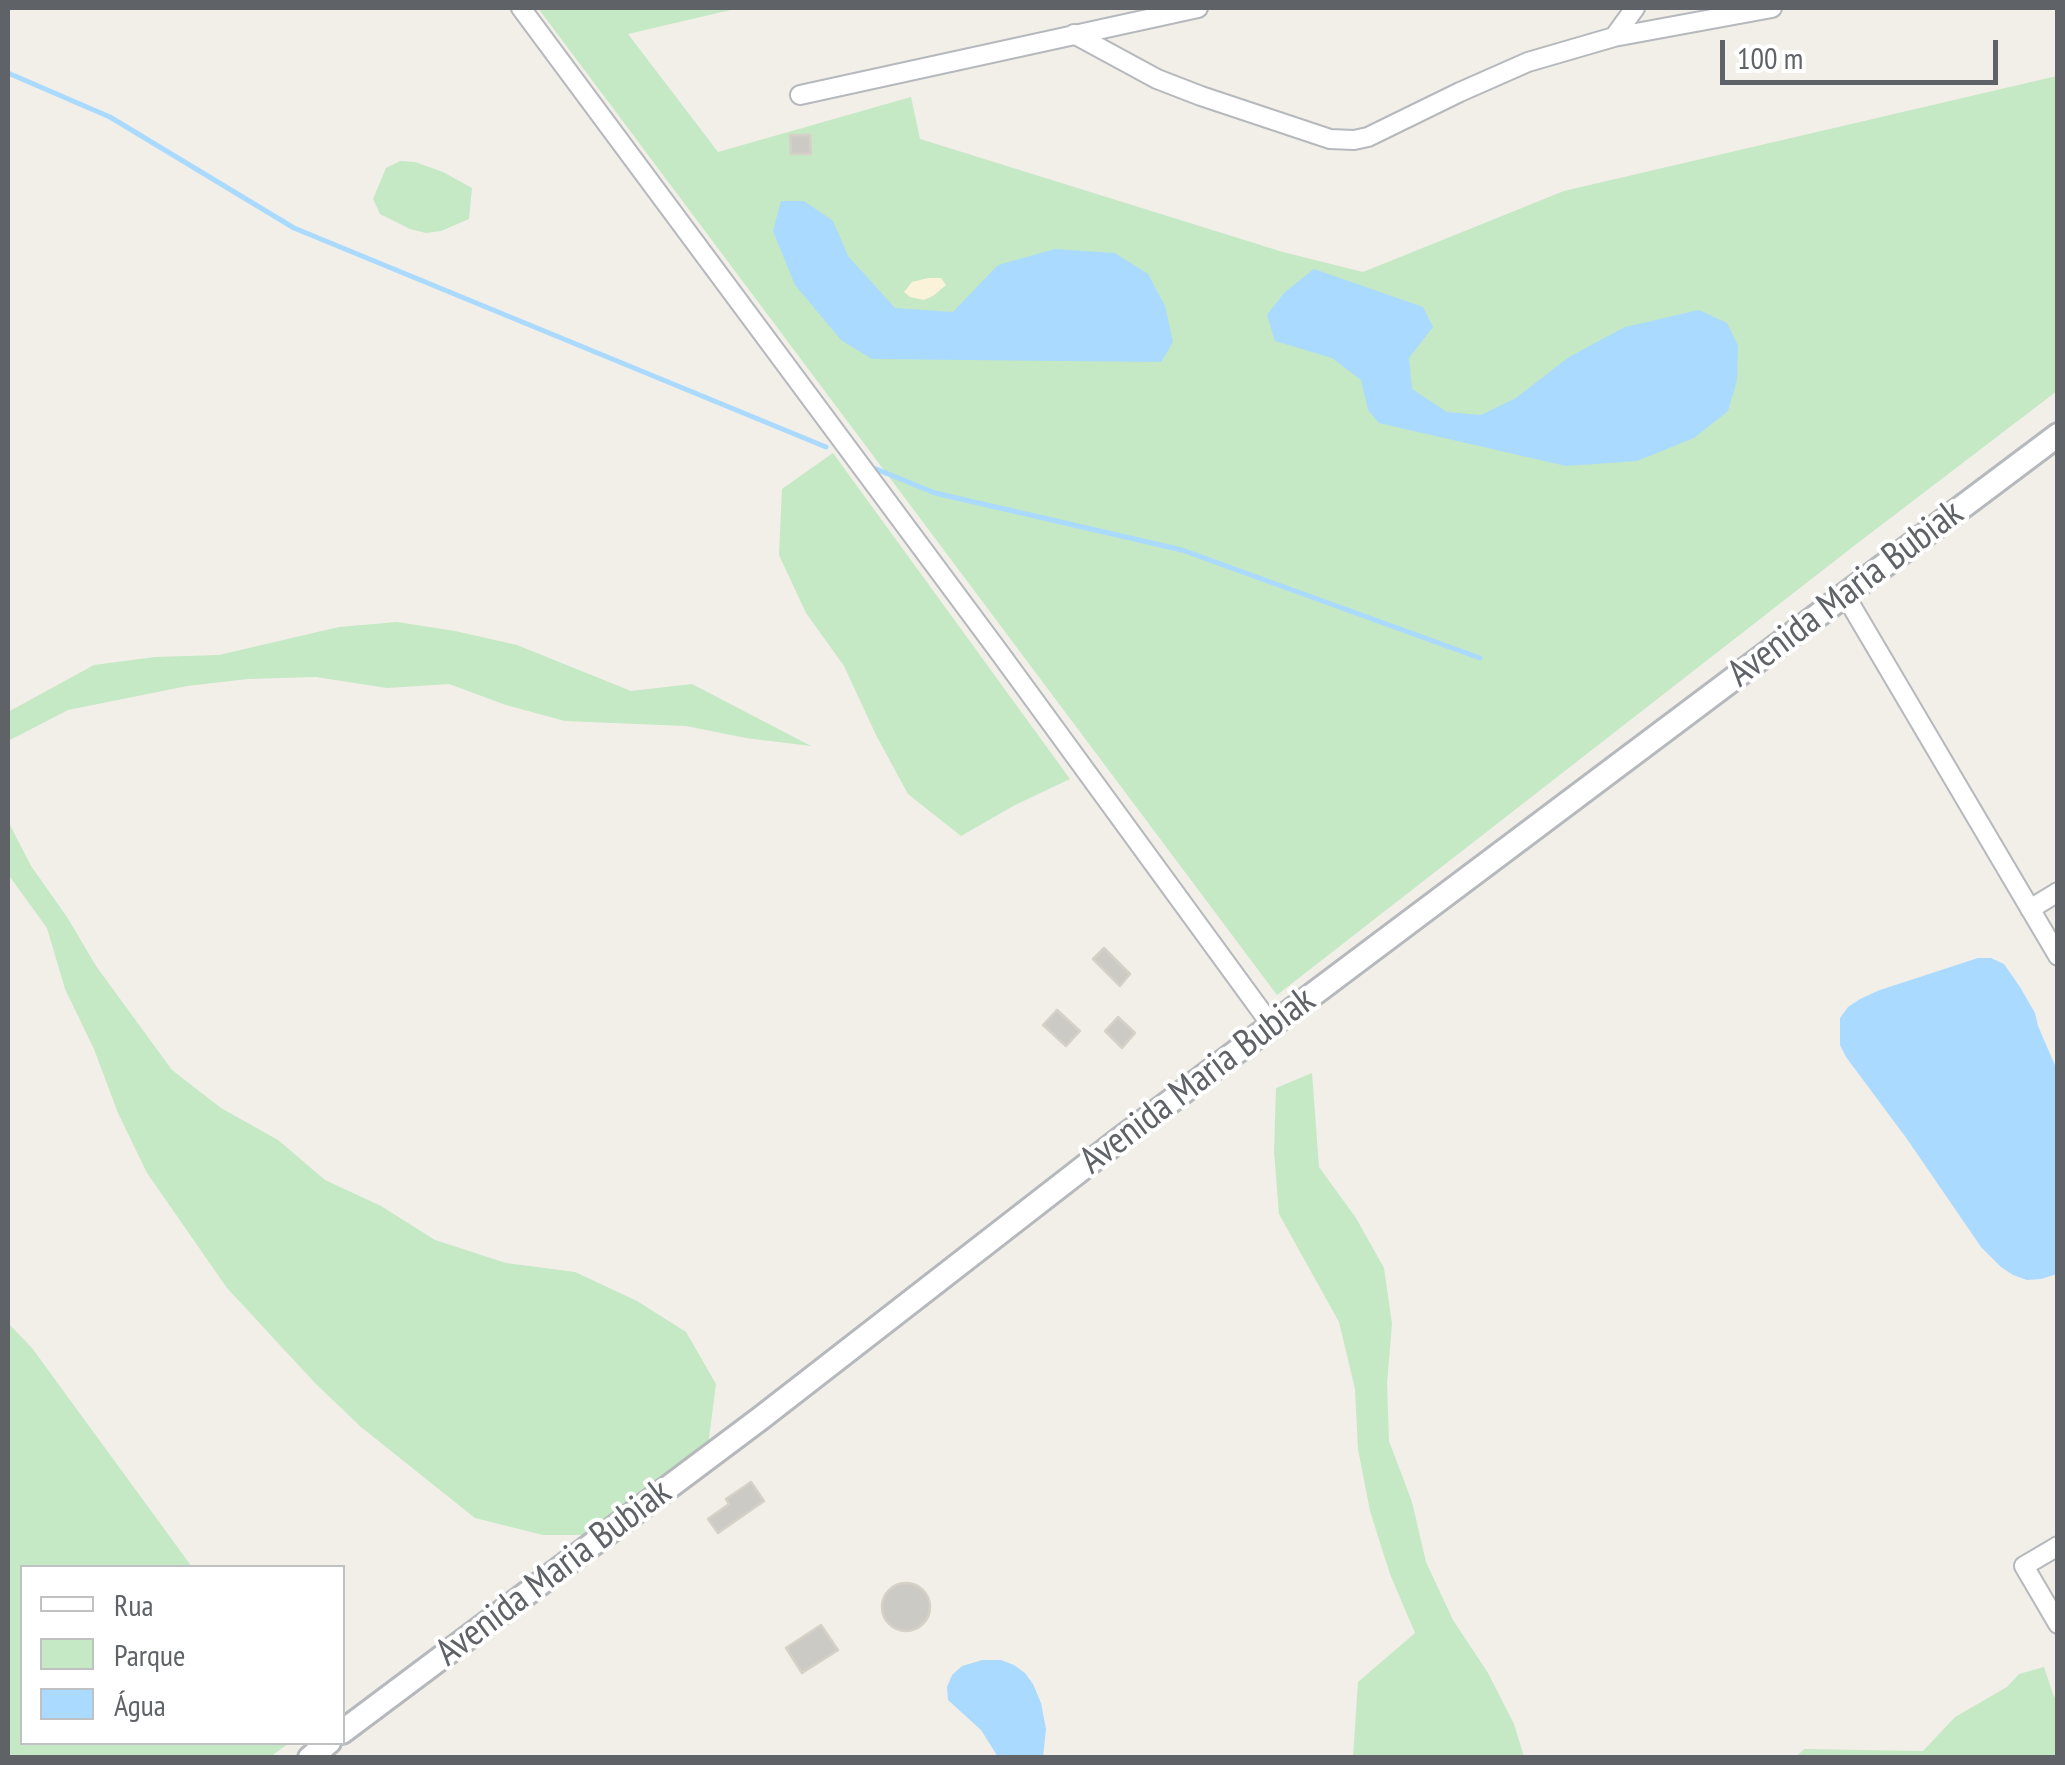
<!DOCTYPE html>
<html>
<head>
<meta charset="utf-8">
<style>
	body { margin:0 }
	#map { position:relative; width:2065px; height:1765px; overflow:hidden; background:#f1efe8; font-family:"PT Sans Narrow",sans-serif }
	canvas { display:block }
	.frame { position:absolute; inset:0; border:10px solid #5f6368; pointer-events:none }
	.legend { position:absolute; left:20px; top:1565px; width:325px; height:180px; box-sizing:border-box; background:#fff; border:2px solid #bfc1c3; margin:0; padding:12px 18px; list-style:none; font-size:30px; color:#5f6368 }
	.legend li { display:flex; align-items:center; gap:20px; height:50px }
	.legend b { width:50px; border:2px solid #bfc1c3 }
	.scale { position:absolute; left:1720px; top:40px; width:278px; height:45px; box-sizing:border-box; border:5px solid #5f6368; border-top:0; padding-left:12px; font-size:30px; line-height:35px; white-space:nowrap; color:#5f6368; -webkit-text-stroke:8px #fff; paint-order:stroke }
</style>
</head>
<body>
<div id="map">
<canvas width="2065" height="1765"></canvas>
<div class="frame"></div>
<ul class="legend">
<li><b style="height:12px;background:#fff"></b>Rua</li>
<li><b style="height:28px;background:#c5e8c5"></b>Parque</li>
<li><b style="height:28px;background:#aadaff"></b>Água</li>
</ul>
<div class="scale">100 m</div>
</div>
<script>
const ctx = document.querySelector('canvas').getContext('2d');
ctx.lineJoin = 'round';
function fill(path, color) { ctx.fillStyle = color; ctx.fill(path, 'evenodd'); }
const toPath = rows => new Path2D(rows.map(r => 'M' + r).join(''));
function trace(path, color, width, dash) { ctx.strokeStyle = color; ctx.lineWidth = width; ctx.lineCap = dash ? 'butt' : 'round'; ctx.setLineDash(dash || []); ctx.stroke(path); }
function write(font, color, halo, rows, align = 'center') {
  ctx.font = font + ' "PT Sans Narrow",sans-serif'; ctx.lineWidth = 8; ctx.setLineDash([]); ctx.textBaseline = 'middle'; ctx.strokeStyle = halo; ctx.fillStyle = color; for (const [text, x, y, turn = 0] of rows) {
    ctx.save(); ctx.translate(x, y); ctx.rotate((+turn || 0) * Math.PI / 180); ctx.textAlign = isNaN(turn) ? turn : align; if (halo) ctx.strokeText(text, 0, 0); ctx.fillText(text, 0, 0); ctx.restore();
  }
}
const green = toPath([
	[538,8,739,8,628,34,718,152,911,97,920,139,1283,252,1363,272,1564,191,2057,76,2057,391,1859,542,1277,995],
	[400,161,415,162,443,172,472,188,469,219,441,231,426,233,410,229,380,214,373,199,386,168],
	[833,453,1070,779,1015,805,961,836,908,794,876,735,844,666,806,613,779,555,782,489],
	[397,622,455,631,517,645,631,691,692,684,811,746,746,738,686,726,565,721,506,705,449,684,387,688,316,677,248,679,187,686,68,710,8,741,8,712,94,665,155,657,219,655,339,627],
	[8,821,31,866,67,917,96,966,172,1070,221,1108,278,1140,325,1180,381,1206,435,1240,506,1263,575,1272,637,1301,686,1332,716,1384,707,1453,605,1535,543,1535,475,1518,361,1427,315,1383,227,1288,147,1173,118,1113,94,1049,65,989,47,928,10,877],
	[1312,1073,1319,1167,1356,1218,1384,1268,1392,1324,1387,1383,1389,1441,1412,1502,1426,1562,1453,1620,1488,1673,1514,1724,1524,1757,1353,1757,1358,1682,1415,1633,1390,1574,1370,1511,1358,1449,1355,1389,1339,1322,1279,1214,1274,1151,1276,1088],
	[8,1323,32,1348,192,1567,22,1568,22,1742,289,1743,270,1757,8,1757],
	[2044,1667,2053,1694,2057,1702,2057,1757,1796,1757,1804,1749,1923,1751,1955,1717,2007,1687,2019,1674]
]);
const sand = toPath([
	[928,278,941,278,946,285,933,296,924,300,910,297,904,292,912,282]
]);
const water = toPath([
	[781,201,804,201,833,221,848,256,895,308,953,312,998,265,1055,249,1115,253,1148,274,1165,306,1173,342,1161,362,872,359,841,340,795,285,773,231],
	[1314,269,1423,307,1433,327,1409,358,1412,389,1447,412,1481,415,1516,398,1569,357,1625,327,1699,310,1727,323,1738,346,1737,380,1728,411,1694,438,1637,461,1566,466,1379,423,1368,410,1361,380,1332,358,1275,341,1267,315,1285,292],
	[1978,958,1991,958,2004,964,2020,987,2035,1013,2038,1026,2057,1070,2057,1274,2041,1279,2027,1280,2013,1275,2001,1267,1981,1247,1907,1139,1846,1057,1840,1045,1840,1018,1848,1007,1860,999,1880,990],
	[982,1660,1001,1660,1014,1665,1025,1673,1033,1684,1041,1703,1046,1729,1043,1757,998,1757,981,1730,948,1700,947,1687,952,1675,962,1666]
]);
const stream = toPath([
	[8,73,110,117,294,228,826,447],
	[871,467,935,493,1182,550,1480,658]
]);
const building = toPath([
	[790,135,810,135,811,154,791,154,790,135],
	[1104,948,1130,974,1120,986,1093,959,1104,948],
	[1057,1010,1080,1031,1066,1046,1043,1025,1057,1010],
	[1118,1017,1135,1033,1122,1048,1105,1031,1118,1017],
	[751,1482,764,1501,718,1533,708,1519,729,1504,726,1499,751,1482],
	'882 1607a24 24 0 1 1 48 0a24 24 0 1 1-48 0Z',
	[821,1625,838,1650,802,1673,786,1648,821,1625]
]);
const minor = toPath([
	[521,8,1002,656,1272,1026],
	[1074,34,1157,79,1201,96,1330,139,1354,140,1368,137,1460,92,1528,62,1614,37,1772,8],
	[1614,37,1635,8],
	[800,95,1198,8],
	[1845,595,2058,956],
	[2030,909,2058,892],
	[2058,1546,2024,1566,2058,1624]
]);
const tertiary = toPath([
	[342,1732,761,1418,1119,1140,2058,435],
	[310,1758,329,1742]
]);
const streetNames = [
	["Avenida Maria Bubiak",1846,594,-37],
	["Avenida Maria Bubiak",1198,1081,-37],
	["Avenida Maria Bubiak",554,1573,-37]
];
fill(green, '#c5e8c5');
fill(sand, '#fbf3d9');
fill(water, '#aadaff');
trace(stream, '#aadaff', 5);
fill(building, '#cccac5');
trace(building, '#d6d1c6', 2.5);
trace(minor, '#b5b8bc', 22);
trace(tertiary, '#b5b8bc', 28);
trace(minor, '#fff', 18);
trace(tertiary, '#fff', 22);
write('38px', '#5f6368', '#fff', streetNames);
</script>
</body>
</html>
